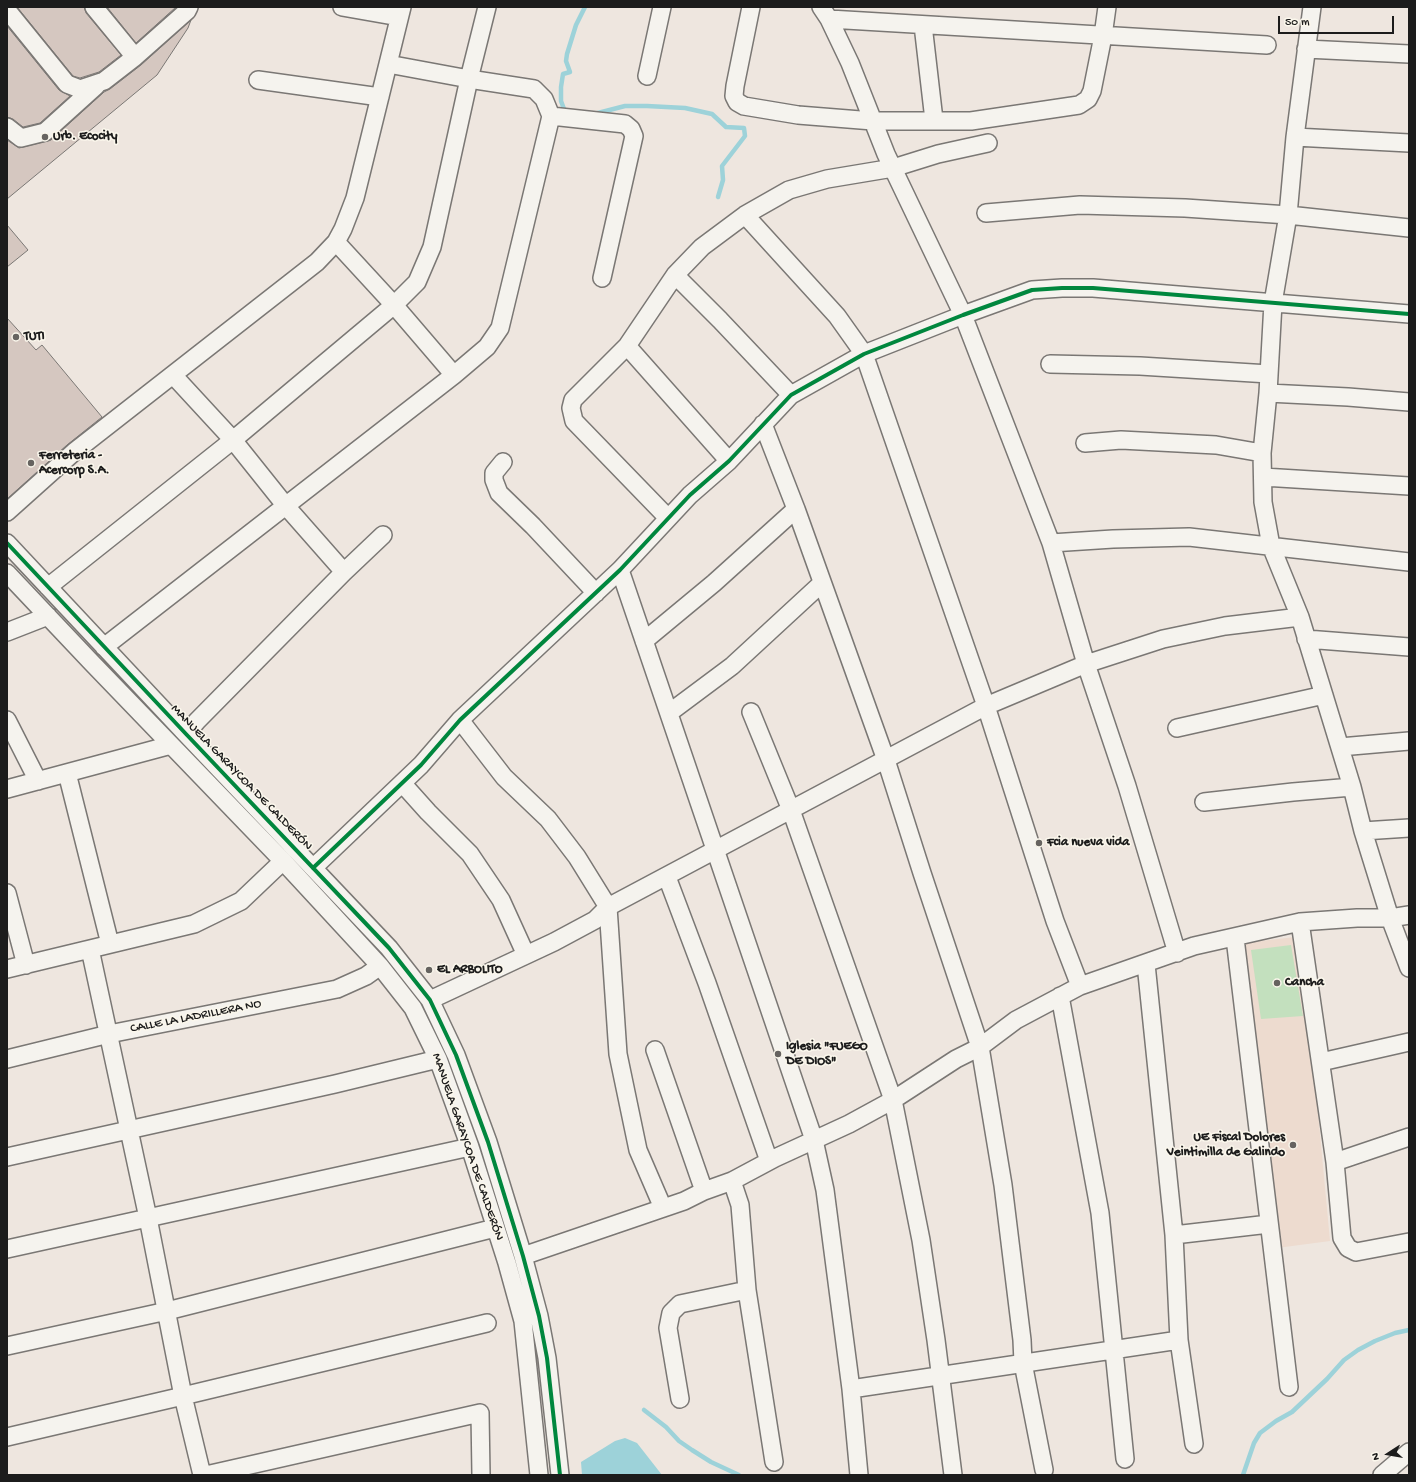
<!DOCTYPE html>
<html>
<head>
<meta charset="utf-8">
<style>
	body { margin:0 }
	#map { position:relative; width:1416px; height:1482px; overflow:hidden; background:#eee6df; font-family:"Gochi Hand",sans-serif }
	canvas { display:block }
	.frame { position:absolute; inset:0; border:8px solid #1c1c1c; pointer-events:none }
	.north { position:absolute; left:1368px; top:1434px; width:40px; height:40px; -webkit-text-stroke:3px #fbf7ec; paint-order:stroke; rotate:258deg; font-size:11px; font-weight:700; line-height:16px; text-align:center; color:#1c1c1c }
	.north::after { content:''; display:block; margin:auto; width:14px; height:18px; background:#1c1c1c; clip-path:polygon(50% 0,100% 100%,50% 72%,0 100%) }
	.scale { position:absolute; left:1278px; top:16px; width:116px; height:18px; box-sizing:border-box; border:2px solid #1c1c1c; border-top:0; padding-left:5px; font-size:12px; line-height:14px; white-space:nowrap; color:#1c1c1c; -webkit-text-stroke:3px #fbf7ec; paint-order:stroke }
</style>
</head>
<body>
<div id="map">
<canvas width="1416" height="1482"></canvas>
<div class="frame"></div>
<div class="north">N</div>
<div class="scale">50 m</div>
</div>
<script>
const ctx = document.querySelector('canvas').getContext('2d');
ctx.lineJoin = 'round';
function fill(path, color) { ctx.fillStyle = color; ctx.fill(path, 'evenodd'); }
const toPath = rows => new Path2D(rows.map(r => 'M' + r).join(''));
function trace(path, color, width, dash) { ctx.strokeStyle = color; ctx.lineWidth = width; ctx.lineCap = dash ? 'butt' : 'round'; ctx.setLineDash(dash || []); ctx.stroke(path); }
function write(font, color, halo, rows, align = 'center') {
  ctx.font = font + ' "Gochi Hand",sans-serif'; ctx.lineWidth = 3; ctx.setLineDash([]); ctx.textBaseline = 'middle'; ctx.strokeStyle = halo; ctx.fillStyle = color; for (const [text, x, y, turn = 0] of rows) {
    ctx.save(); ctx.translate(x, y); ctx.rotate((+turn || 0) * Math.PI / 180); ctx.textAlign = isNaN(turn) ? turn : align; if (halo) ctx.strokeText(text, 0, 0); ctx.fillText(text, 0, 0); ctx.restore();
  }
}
const built = toPath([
	[1295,937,1312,1049,1330,1241,1277,1248,1243,943]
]);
const green = toPath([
	[1291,945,1303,1016,1261,1019,1251,950]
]);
const water = toPath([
	[625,1438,637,1443,662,1475,582,1475,581,1462,615,1441]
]);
const stream = toPath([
	[568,112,564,109,561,101,561,87,563,74,570,72,566,61,567,54,576,25,585,7],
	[594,114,625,106,647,106,685,108,712,114,726,127,744,128,745,136,722,166,723,180,718,197],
	[644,1410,666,1427,679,1441,692,1450,711,1462,739,1475],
	[1243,1475,1254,1443,1260,1433,1276,1421,1292,1412,1327,1379,1344,1360,1358,1350,1375,1341,1395,1333,1409,1330]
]);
const building = toPath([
	[17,7,84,7,86,13,121,55,99,72,80,78,73,76,17,7],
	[107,7,176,7,136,43,107,7],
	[191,20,188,28,157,75,7,199,7,140,19,148,51,140,104,92,110,89,141,65,191,20],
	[7,26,59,90,70,96,40,123,23,127,13,119,7,117,7,26],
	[7,225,28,250,7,267,7,225],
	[7,318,36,350,42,345,102,417,67,445,7,499,7,318]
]);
const minor = toPath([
	[94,7,135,57],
	[342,7,399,17],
	[751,7,735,86,734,96,737,102,744,106,798,115,873,121,971,121,1079,105,1088,99,1092,91,1103,36,1107,7],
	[821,7,829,19,850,63,886,154,963,315,1051,543,1086,664,1127,786,1177,953],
	[1312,7,1295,137,1288,215,1273,303,1268,393,1262,453,1263,502,1271,546,1300,617,1352,787,1363,831,1390,918,1409,968],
	[7,10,67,84,80,89,104,81,135,57,187,11,189,7],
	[829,19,1267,45],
	[923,25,934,120],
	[1306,49,1409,54],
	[388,64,469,79,534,89,544,99,551,116,625,124,631,129,634,136,602,278],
	[647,76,662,7],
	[258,80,380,97],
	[7,127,21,138,45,132,96,86],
	[1295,137,1409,143],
	[986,213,1080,205,1185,208,1288,215,1409,228],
	[745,215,837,316,864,354,986,706,1055,921,1080,986],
	[336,242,394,305,454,375],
	[675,275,720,320,791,395],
	[627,346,729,461],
	[1050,364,1140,366,1269,374],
	[173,375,233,440,285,505,344,572],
	[1268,393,1348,397,1409,402],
	[763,424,796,509,886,760,922,873,980,1047,1003,1185,1022,1340,1023,1363,1044,1470],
	[1085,443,1121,440,1216,445,1262,453],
	[503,462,494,473,494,480,499,493,533,526,596,593],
	[1263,477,1409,486],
	[7,512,74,452,317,262,336,242,343,229,355,198,402,7],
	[668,518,574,421,571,408,573,400,627,346,675,275,702,247,745,215,789,190,827,179,893,168,938,154,988,143],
	[7,543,186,734,389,948,430,1000,456,1055,488,1142,523,1256,539,1316,547,1358,560,1475],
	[1051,543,1113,539,1189,537,1409,562],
	[620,570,814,1140,825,1190,851,1389,859,1475],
	[7,573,92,663,283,861,380,966,413,1008,438,1059,470,1147,507,1263,523,1321,539,1475],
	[48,587,233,440,394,305,417,282,432,247,469,79,487,7],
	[7,632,48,616],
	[1306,639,1409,647],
	[644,641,714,583,796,509],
	[104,647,454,375,487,347,500,328,551,116],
	[751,712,791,810,893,1100,921,1240,936,1340,953,1475],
	[669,713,732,666,822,583],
	[7,720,38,781],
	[460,720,504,777,548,819,577,857,608,907,618,1054,638,1150,663,1208],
	[1177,728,1324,695],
	[186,734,197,721,344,572,383,535],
	[1340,747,1409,741],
	[67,773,110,944],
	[402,783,428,812,470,854,501,900,526,955],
	[7,789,171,745],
	[1204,802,1293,792,1352,787],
	[1363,831,1409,828],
	[313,868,421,765,460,720,620,570,690,495,729,461,791,395,864,354,963,315,1032,290,1062,288,1093,288,1409,314],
	[667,877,707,983,769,1161],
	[7,893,26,965],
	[1300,922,1335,1162,1342,1238,1348,1248,1356,1252,1409,1242],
	[1235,938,1289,1387],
	[90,949,148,1218,183,1396,202,1475],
	[1146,964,1174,1235,1179,1340,1194,1444],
	[7,969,194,924,241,901,283,861],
	[1060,996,1100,1213,1125,1459],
	[430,1000,554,942,595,920,608,907,986,706,1086,664,1163,639,1225,626,1300,617],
	[655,1050,704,1191],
	[7,1059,109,1034,337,989,366,976,380,966],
	[1321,1062,1409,1042],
	[7,1157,335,1084,438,1059],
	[1335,1162,1409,1137],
	[732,1181,740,1205,747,1290,774,1462],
	[1174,1235,1269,1224],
	[7,1249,470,1147],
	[523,1256,684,1201,704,1191,732,1181,775,1158,849,1124,893,1100,956,1059,980,1047,1016,1020,1080,986,1194,946,1300,922,1357,918,1390,918,1409,915],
	[7,1346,167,1311,495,1228],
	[851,1389,1179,1340],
	[680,1399,668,1328,671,1313,680,1304,747,1290],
	[7,1437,183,1396,487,1323],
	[206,1475,480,1413,481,1475],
	[1382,1475,1409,1452]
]);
const cycleway = toPath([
	[7,543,186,734,389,948,430,1000,456,1055,488,1142,523,1256,539,1316,547,1358,560,1475],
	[313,868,421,765,460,720,620,570,690,495,729,461,791,395,864,354,963,315,1032,290,1062,288,1093,288,1409,314]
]);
const markers = [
	[45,137,4,"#666360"],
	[16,337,4,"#666360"],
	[31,463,4,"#666360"],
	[1039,843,4,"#666360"],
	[429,970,4,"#666360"],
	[1277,983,4,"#666360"],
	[778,1054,4,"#666360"],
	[1293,1145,4,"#666360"]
];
const poiNames = [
	["Urb. Ecocity",53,137],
	["TUTI",24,337],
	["Ferreteria -",39,456],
	["Acercorp S.A.",39,471],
	["Fcia nueva vida",1047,843],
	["EL ARBOLITO",437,970],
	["Cancha",1285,983],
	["Iglesia \"FUEGO",786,1047],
	["DE DIOS\"",786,1062],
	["UE Fiscal Dolores",1285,1138,"right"],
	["Veintimilla de Galindo",1285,1153,"right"]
];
const streetNames = [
	["MANUELA GARAYCOA DE CALDERÓN",241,778,46],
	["CALLE LA LADRILLERA NO",196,1017,-11],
	["MANUELA GARAYCOA DE CALDERÓN",467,1147,71]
];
fill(built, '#eddbcf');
fill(green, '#c3e0be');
fill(water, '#9dd2d9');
trace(stream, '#9dd2d9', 4.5);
fill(building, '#d5c7c0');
trace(building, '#7a7774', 1);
trace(minor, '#7a7774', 20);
trace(minor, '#f5f3ee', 17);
trace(cycleway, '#00873e', 4);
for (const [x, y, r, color] of markers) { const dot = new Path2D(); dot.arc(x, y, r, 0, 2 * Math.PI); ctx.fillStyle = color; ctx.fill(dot); trace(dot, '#fbf7ec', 1.5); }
write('bold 13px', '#1c1c1c', '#fbf7ec', poiNames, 'left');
write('13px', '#1c1c1c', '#fbf7ec', streetNames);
</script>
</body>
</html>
